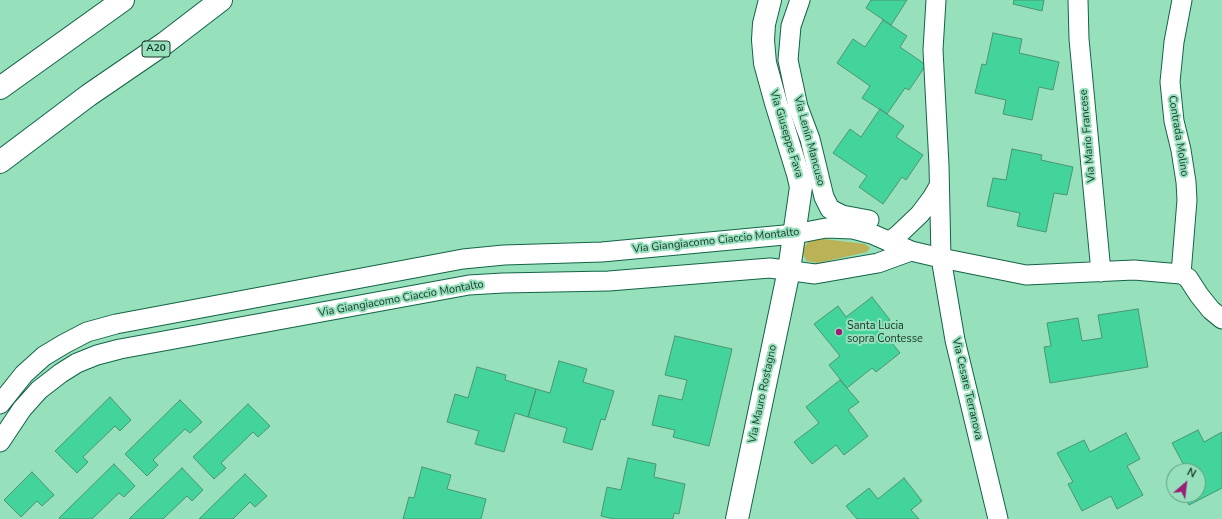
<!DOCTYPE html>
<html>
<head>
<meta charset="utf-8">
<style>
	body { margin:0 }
	#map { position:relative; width:1222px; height:519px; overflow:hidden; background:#96e0bc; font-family:"Nunito Sans",sans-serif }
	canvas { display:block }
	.north { position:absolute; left:1166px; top:463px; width:40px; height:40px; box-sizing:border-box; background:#96e0bc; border:1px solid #649c81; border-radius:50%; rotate:28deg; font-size:11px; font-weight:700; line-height:16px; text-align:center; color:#183729 }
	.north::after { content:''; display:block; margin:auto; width:14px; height:18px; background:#9a1f77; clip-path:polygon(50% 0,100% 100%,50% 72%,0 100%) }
</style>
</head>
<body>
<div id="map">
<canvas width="1222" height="519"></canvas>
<div class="north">N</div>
</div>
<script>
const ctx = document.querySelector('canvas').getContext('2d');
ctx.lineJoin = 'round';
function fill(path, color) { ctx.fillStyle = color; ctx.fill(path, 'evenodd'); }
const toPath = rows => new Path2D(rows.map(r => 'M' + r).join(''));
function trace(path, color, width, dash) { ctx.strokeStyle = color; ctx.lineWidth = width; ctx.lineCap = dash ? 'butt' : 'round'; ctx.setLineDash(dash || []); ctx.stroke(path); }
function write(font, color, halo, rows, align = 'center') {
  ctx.font = font + ' "Nunito Sans",sans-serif'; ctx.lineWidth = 4; ctx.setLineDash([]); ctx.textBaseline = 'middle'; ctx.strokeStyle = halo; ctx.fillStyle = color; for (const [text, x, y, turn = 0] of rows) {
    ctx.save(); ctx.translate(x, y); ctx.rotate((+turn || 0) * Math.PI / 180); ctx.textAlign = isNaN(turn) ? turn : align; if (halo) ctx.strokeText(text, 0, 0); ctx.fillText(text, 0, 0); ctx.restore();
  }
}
const green = toPath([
	[816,238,865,244,870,248,867,252,818,263,807,261,803,255,804,247,811,239]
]);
const building = toPath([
	[871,0,907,0,891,25,866,8,871,0],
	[1014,0,1044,0,1042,11,1013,4,1014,0],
	[883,20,907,36,900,47,926,65,909,90,905,88,887,114,862,98,870,86,837,63,853,39,865,47,883,20],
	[993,33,1022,39,1019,53,1059,62,1053,90,1039,87,1032,120,1003,114,1006,100,975,93,982,64,986,65,993,33],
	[880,109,904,126,896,137,923,155,906,180,902,177,883,204,859,187,867,176,833,153,850,129,861,137,880,109],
	[1012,149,1042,155,1041,160,1073,167,1067,195,1054,193,1046,232,1017,226,1020,213,987,206,993,178,1006,180,1012,149],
	[872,297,890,320,880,328,900,353,876,372,872,368,847,388,829,365,840,356,814,324,838,306,846,317,872,297],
	[1138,309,1148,367,1050,383,1044,347,1051,346,1047,323,1078,318,1082,341,1102,338,1098,315,1138,309],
	[675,336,732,349,709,446,673,437,675,430,652,425,659,395,682,400,687,380,665,375,675,336],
	[559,361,587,369,583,382,614,391,605,420,601,419,592,450,563,442,567,428,528,417,536,389,550,393,559,361],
	[477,367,506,375,505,380,536,389,528,417,515,413,504,452,475,444,479,431,447,422,455,394,468,398,477,367],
	[840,380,859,402,848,410,868,436,844,455,836,445,812,464,794,442,819,423,806,407,840,380],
	[110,397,131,420,120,431,115,426,83,457,88,462,77,473,55,451,110,397],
	[180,400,202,422,190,433,185,429,153,460,158,465,147,476,125,454,180,400],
	[248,404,270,426,258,437,253,432,221,463,226,468,214,479,193,457,248,404],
	[1198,430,1204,442,1222,432,1222,488,1189,505,1184,495,1198,495,1198,471,1187,471,1172,443,1198,430],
	[1126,433,1140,459,1127,466,1143,495,1117,509,1111,496,1082,511,1068,484,1073,482,1057,453,1084,440,1090,452,1126,433],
	[628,458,656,464,654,477,685,484,679,514,674,513,673,519,614,519,601,516,607,487,621,490,628,458],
	[114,464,135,486,124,497,119,493,92,519,60,519,59,518,114,464],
	[422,467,451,475,447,489,486,499,481,519,403,519,409,497,414,498,422,467],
	[182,468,203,490,192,501,187,496,163,519,129,519,182,468],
	[32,472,54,495,42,506,37,501,21,517,4,500,32,472],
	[245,474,267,496,255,507,250,502,233,519,199,519,245,474],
	[904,478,922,501,911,510,919,519,857,519,846,506,869,488,878,499,904,478]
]);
const minor = toPath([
	[800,0,791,26,788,60,798,107,810,139,824,197,830,209,842,215,869,220],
	[936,0,933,50,939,165,941,258,955,340,998,519],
	[1078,0,1079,39,1101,272],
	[889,242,898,235,920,214,932,198,939,186],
	[1181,274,1187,200,1186,182,1181,150,1174,121,1170,82,1174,42,1182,0],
	[1181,274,1188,278,1199,295,1211,310,1222,319],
	[0,404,24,374,44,356,64,344,87,332,116,324,463,259,504,255,602,252,795,234,826,228,853,229,872,234,911,251,941,258,1026,275,1134,270,1181,274],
	[0,442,22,409,39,390,61,373,77,363,97,355,120,349,469,285,503,283,609,281,770,268,815,274,878,263,911,251]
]);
const tertiary = toPath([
	[737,519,789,270,801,187,798,174,776,103,765,63,763,40,764,24,770,0]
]);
const motorway = toPath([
	[0,88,123,0],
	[0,162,89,95,165,43,221,0]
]);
const markers = [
	[839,332,4,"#9a1f77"]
];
const shields = [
	[156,49,28]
];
const shieldNames = [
	["A20",156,49]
];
const streetNames = [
	["Via Giuseppe Fava",786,134,73],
	["Via Mario Francese",1088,136,-95],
	["Contrada Molino",1178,136,81],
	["Via Lenin Mancuso",809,141,75],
	["Via Giangiacomo Ciaccio Montalto",716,241,-6],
	["Via Giangiacomo Ciaccio Montalto",401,299,-10],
	["Via Cesare Terranova",967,389,77],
	["Via Mauro Rostagno",763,394,-78]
];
const poiNames = [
	["Santa Lucia",847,326],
	["sopra Contesse",847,339]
];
fill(green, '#bbb157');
fill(building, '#43d49b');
trace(building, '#4b9473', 1);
trace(minor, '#136446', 21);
trace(tertiary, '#136446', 24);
trace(motorway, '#136446', 24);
trace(minor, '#fff', 19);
trace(tertiary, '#fff', 22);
trace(motorway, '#fff', 22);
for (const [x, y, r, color] of markers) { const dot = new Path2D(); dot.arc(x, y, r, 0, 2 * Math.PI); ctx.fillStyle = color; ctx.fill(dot); trace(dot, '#96e0bc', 1.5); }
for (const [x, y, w] of shields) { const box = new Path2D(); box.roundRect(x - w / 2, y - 8, w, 16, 3); ctx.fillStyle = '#96e0bc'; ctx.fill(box); trace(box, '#183729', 1); }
write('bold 10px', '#183729', null, shieldNames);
write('11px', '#183729', '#96e0bc', streetNames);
write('11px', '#183729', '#96e0bc', poiNames, 'left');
</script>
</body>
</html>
